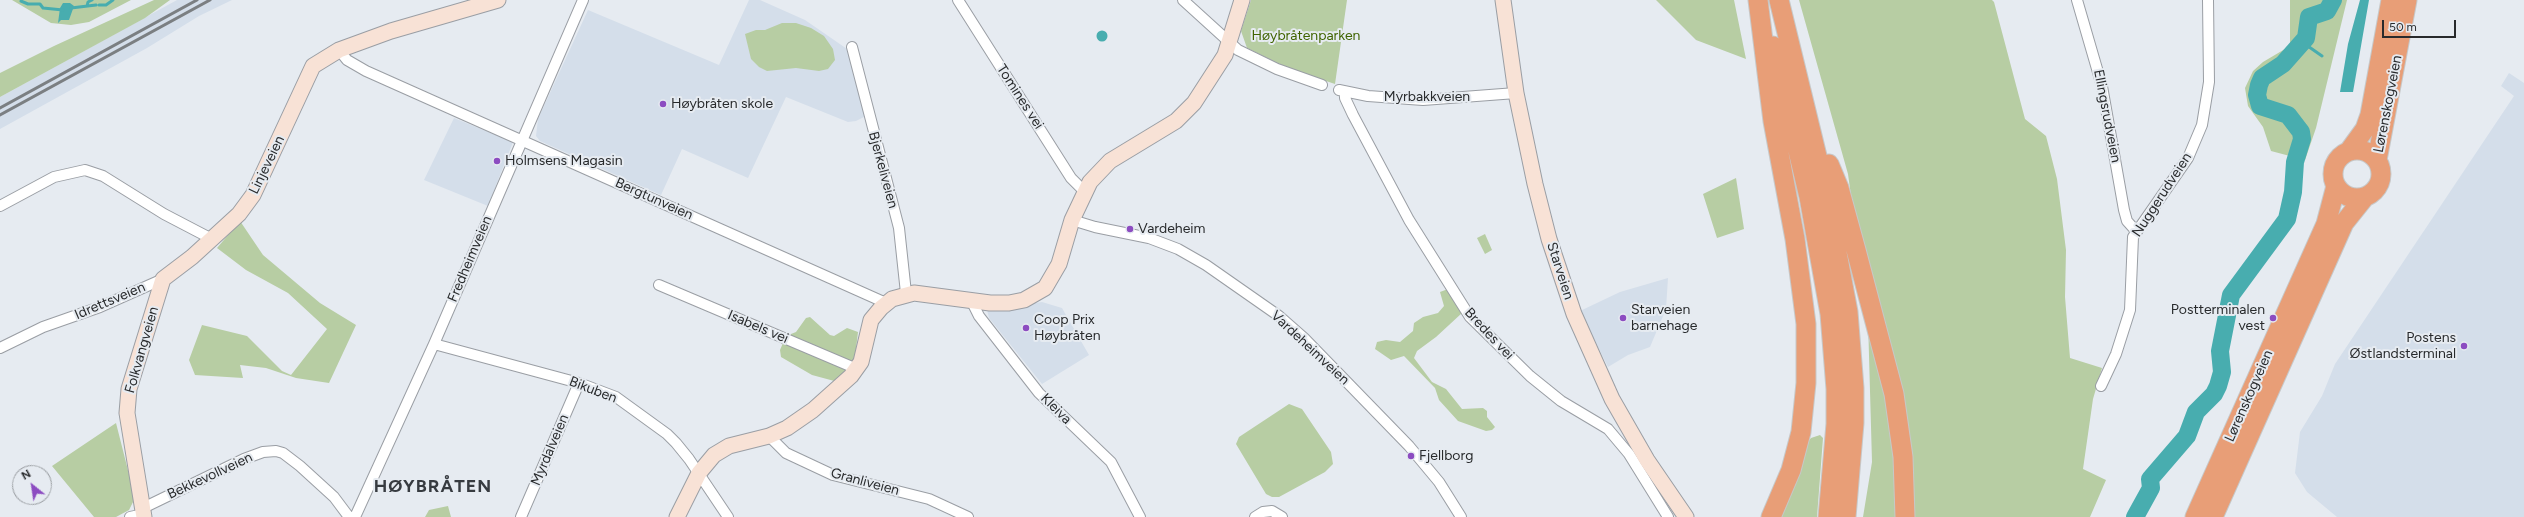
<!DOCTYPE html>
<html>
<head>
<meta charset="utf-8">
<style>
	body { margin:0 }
	#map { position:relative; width:2524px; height:517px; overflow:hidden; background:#e6ebf1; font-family:Figtree,sans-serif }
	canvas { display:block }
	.north { position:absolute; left:12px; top:465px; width:40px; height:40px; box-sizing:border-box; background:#e6ebf1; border:1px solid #9a9ea2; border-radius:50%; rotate:330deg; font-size:11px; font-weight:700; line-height:16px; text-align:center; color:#282a2c }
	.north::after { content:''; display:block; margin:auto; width:14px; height:18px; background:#8c4cc1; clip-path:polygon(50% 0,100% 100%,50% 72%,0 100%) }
	.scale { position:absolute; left:2382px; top:20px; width:74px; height:18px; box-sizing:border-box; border:2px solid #282a2c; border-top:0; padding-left:5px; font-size:12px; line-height:14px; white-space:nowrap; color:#282a2c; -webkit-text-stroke:3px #e6ebf1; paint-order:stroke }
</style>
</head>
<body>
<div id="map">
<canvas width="2524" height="517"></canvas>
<div class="north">N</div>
<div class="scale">50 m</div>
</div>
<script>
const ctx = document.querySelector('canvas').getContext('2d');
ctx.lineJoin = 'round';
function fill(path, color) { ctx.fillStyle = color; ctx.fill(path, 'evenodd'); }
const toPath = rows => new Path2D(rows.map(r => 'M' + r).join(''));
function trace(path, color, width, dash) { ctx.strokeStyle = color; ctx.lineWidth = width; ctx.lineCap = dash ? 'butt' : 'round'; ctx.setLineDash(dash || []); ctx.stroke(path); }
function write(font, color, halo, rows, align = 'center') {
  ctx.font = font + ' Figtree,sans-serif'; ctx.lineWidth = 4; ctx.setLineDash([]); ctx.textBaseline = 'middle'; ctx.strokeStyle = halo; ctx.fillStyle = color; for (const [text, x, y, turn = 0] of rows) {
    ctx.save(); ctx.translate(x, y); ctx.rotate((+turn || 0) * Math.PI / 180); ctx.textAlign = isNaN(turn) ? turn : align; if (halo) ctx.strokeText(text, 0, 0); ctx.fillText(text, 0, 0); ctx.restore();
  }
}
const built = toPath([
	[177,0,232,0,199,16,147,48,0,129,0,97],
	[749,0,760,0,805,20,850,51,865,115,864,117,856,121,848,122,786,97,748,178,682,149,661,195,540,141,536,136,538,119,588,10,719,65],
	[2509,73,2524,83,2524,517,2337,517,2307,492,2295,473,2300,432,2322,396,2335,364,2514,96,2501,86],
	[454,118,513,142,488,206,424,180],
	[1668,278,1666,309,1650,347,1628,355,1608,367,1580,311,1620,292],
	[1042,302,1062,308,1089,355,1042,384,989,318,987,310]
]);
const green = toPath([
	[12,0,131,0,89,22,71,25,51,23],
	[154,0,170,0,145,18,0,97,0,73,54,46],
	[1251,0,1347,0,1335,84,1290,69,1247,48,1241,31],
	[1656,0,1734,0,1746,59,1696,40],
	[1799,0,1992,0,1994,2,2025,119,2046,136,2057,179,2066,250,2065,297,2070,358,2102,368,2093,399,2083,469,2106,480,2090,517,1863,517,1872,462,1868,320,1848,174],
	[2290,0,2347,0,2316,128,2305,160,2271,151,2263,127,2248,106,2245,88,2253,71,2263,62,2290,46],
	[782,23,796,23,811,28,824,36,833,49,835,60,828,69,819,71,796,68,767,71,759,67,751,59,745,34,756,30,765,30],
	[1736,178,1744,229,1717,238,1703,194],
	[240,221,263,255,320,303,356,325,329,383,296,378,266,368,240,365,243,378,195,375,189,360,202,325,247,336,282,371,291,375,327,329,288,293,246,270,217,248],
	[1485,234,1492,250,1485,254,1477,238],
	[1448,289,1462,313,1436,337,1417,351,1414,358,1432,382,1446,389,1462,409,1483,408,1487,411,1487,417,1495,427,1492,430,1486,431,1458,421,1439,400,1435,388,1404,356,1391,360,1375,349,1377,342,1386,340,1400,342,1413,331,1414,323,1423,317,1438,313,1444,306,1440,292],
	[810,317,830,335,834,336,847,328,858,332,855,357,849,372,838,382,812,375,781,357,780,350,786,336,796,332,806,318],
	[1289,404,1302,409,1331,452,1333,464,1325,472,1279,497,1272,497,1266,494,1236,444,1239,437],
	[116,423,135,498,129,510,116,517,94,517,52,466],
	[1820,435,1823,438,1817,517,1776,517,1806,444,1811,438],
	[448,506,451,517,425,517,429,510]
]);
const water = toPath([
	[2360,0,2369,0,2353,92,2340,92,2348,44],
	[63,3,70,3,74,6,69,20,61,20,58,23,60,8],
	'1096.5 36a5.5 5.5 0 1 1 11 0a5.5 5.5 0 1 1-11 0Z'
]);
const stream = toPath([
	[21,1,28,4,40,4,43,8,63,10],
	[99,5,106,5,113,0],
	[87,6,88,2,92,0],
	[71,8,96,5],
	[2302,42,2322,56]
]);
const river = toPath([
	[2135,517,2151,488,2150,479,2187,436,2196,412,2214,394,2218,386,2222,372,2220,351,2231,295,2287,219,2293,192,2295,162,2302,139,2301,132,2288,115,2260,106,2257,95,2259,85,2262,78,2283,64,2306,38,2309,17,2327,11,2333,0]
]);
const street = toPath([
	[958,0,1071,178,1084,191],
	[1183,0,1238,50,1277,69,1322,85],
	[2077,0,2102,86,2124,210,2127,221,2136,231],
	[852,47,899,228,906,293],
	[339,50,347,60,366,71,886,303],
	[1339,90,1368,96,1423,100,1516,93],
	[1345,92,1345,98,1353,115,1409,220,1470,317,1530,376,1561,401,1608,429,1629,454,1668,517],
	[0,206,54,177,85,170,103,176,164,214,210,238],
	[1072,220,1095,227,1149,238,1178,249,1206,265,1279,316,1304,338,1409,446,1439,482,1461,517],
	[659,285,857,369],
	[971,300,979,316,1039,393,1111,462,1140,517],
	[434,344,579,383,616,397,667,434,676,443,689,459,728,517],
	[0,348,43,327,100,307,163,279],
	[2101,386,2116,354,2130,310,2133,237,2188,158,2202,125,2209,82,2208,0],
	[769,436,786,453,833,475,929,499,968,517],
	[143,508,244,459,263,452,276,451,283,453,300,466,334,497,349,517],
	[130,517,144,514],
	[355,517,434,344,583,0],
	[521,517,579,383],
	[1255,517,1263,512,1272,511,1282,517]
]);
const secondary = toPath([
	[1503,0,1516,93,1535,184,1549,239,1574,314,1612,399,1647,460,1686,517],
	[144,517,127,413,129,389,163,279,192,257,239,214,253,195,313,66,339,50,391,31,498,0],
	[677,517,699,473,714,455,729,446,769,436,787,428,813,410,851,376,861,362,871,320,881,308,892,299,914,293,990,303,1009,303,1024,300,1045,288,1059,264,1072,220,1090,182,1110,161,1176,121,1194,103,1225,55,1242,0]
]);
const highway = toPath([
	[1758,0,1773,121,1795,239,1806,324,1806,383,1801,432,1791,470,1771,517],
	[1779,0,1826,193,1848,312,1854,388,1854,423,1846,517],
	[1773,46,1809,197,1830,314,1836,389,1836,424,1828,517],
	'2333 174a24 24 0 1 1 48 0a24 24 0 1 1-48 0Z',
	[2349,151,2365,129,2370,115,2391,0],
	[2377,160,2407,0],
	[1829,164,1839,188,1856,250,1894,394,1903,457,1905,517],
	[2195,517,2326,224,2336,186],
	[2213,517,2344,223,2364,198]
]);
const rail = toPath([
	[0,108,197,0],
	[0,115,210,0]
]);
const markers = [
	[663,104,4,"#8c4cc1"],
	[497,161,4,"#8c4cc1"],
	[1130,229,4,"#8c4cc1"],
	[1623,318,4,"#8c4cc1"],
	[2273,318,4,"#8c4cc1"],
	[1026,328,4,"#8c4cc1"],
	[2464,346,4,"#8c4cc1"],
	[1411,456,4,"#8c4cc1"]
];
const parkNames = [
	["Høybråtenparken",1306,36]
];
const streetNames = [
	["Tomines vei",1020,97,57],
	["Myrbakkveien",1427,97],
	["Lørenskogveien",2388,104,-79],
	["Ellingsrudveien",2107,116,79],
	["Linjeveien",267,165,-64],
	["Bjerkeliveien",883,170,75],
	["Nuggerudveien",2162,195,-57],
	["Bergtunveien",654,199,24],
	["Fredheimveien",470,259,-67],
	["Starveien",1560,271,72],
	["Idrettsveien",110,301,-23],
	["Isabels vei",758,327,23],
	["Bredes vei",1489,334,47],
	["Vardeheimveien",1310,348,43],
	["Folkvangveien",142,350,-74],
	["Bikuben",593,390,21],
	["Lørenskogveien",2249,396,-66],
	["Kleiva",1056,409,45],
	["Myrdalveien",550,450,-67],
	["Bekkevollveien",210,476,-25],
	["Granliveien",865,482,15]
];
const poiNames = [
	["Høybråten skole",671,104],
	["Holmsens Magasin",505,161],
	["Vardeheim",1138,229],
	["Starveien",1631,310],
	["barnehage",1631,326],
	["Postterminalen",2265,310,"right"],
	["vest",2265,326,"right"],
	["Coop Prix",1034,320],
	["Høybråten",1034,336],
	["Postens",2456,338,"right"],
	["Østlandsterminal",2456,354,"right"],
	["Fjellborg",1419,456]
];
const districtNames = [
	["HØYBRÅTEN",433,487]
];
fill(built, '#d4deea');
fill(green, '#b7cda3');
fill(water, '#48adaf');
trace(stream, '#48adaf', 3);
trace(river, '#48adaf', 18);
trace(street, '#9a9ea4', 12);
trace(secondary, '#9a9ea4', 17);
trace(highway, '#c7c8c8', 21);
trace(street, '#fff', 10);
trace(secondary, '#f8e2d6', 15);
trace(highway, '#e89e77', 19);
trace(rail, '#7b7f82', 3);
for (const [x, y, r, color] of markers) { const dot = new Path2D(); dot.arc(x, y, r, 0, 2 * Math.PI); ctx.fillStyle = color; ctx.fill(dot); trace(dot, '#e6ebf1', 1.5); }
write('14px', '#406400', '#e6ebf1', parkNames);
write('14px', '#282a2c', '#e6ebf1', streetNames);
write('14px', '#282a2c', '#e6ebf1', poiNames, 'left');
ctx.letterSpacing = '1px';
write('bold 18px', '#373b40', '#e6ebf1', districtNames);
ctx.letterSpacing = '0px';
</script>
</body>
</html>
